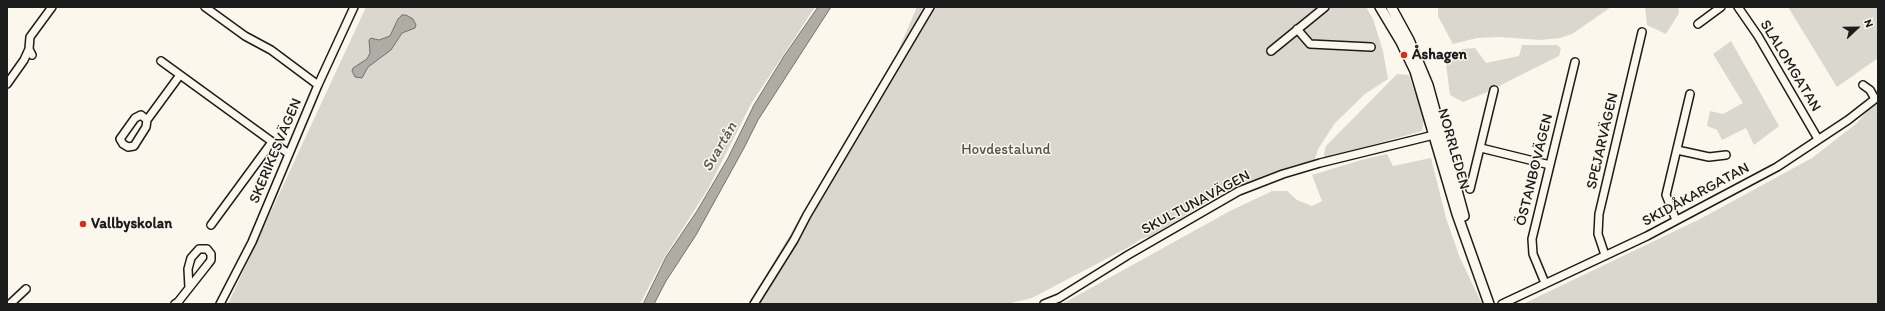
<!DOCTYPE html>
<html>
<head>
<meta charset="utf-8">
<style>
	body { margin:0 }
	#map { position:relative; width:1885px; height:311px; overflow:hidden; background:#fbf7ec; font-family:Itim,sans-serif }
	canvas { display:block }
	.frame { position:absolute; inset:0; border:8px solid #1c1c1c; pointer-events:none }
	.north { position:absolute; left:1837px; top:8px; width:40px; height:40px; -webkit-text-stroke:3px #fbf7ec; paint-order:stroke; rotate:68deg; font-size:11px; font-weight:700; line-height:16px; text-align:center; color:#1c1c1c }
	.north::after { content:''; display:block; margin:auto; width:14px; height:18px; background:#1c1c1c; clip-path:polygon(50% 0,100% 100%,50% 72%,0 100%) }
</style>
</head>
<body>
<div id="map">
<canvas width="1885" height="311"></canvas>
<div class="frame"></div>
<div class="north">N</div>
</div>
<script>
const ctx = document.querySelector('canvas').getContext('2d');
ctx.lineJoin = 'round';
function fill(path, color) { ctx.fillStyle = color; ctx.fill(path, 'evenodd'); }
const toPath = rows => new Path2D(rows.map(r => 'M' + r).join(''));
function trace(path, color, width, dash) { ctx.strokeStyle = color; ctx.lineWidth = width; ctx.lineCap = dash ? 'butt' : 'round'; ctx.setLineDash(dash || []); ctx.stroke(path); }
function write(font, color, halo, rows, align = 'center') {
  ctx.font = font + ' Itim,sans-serif'; ctx.lineWidth = 3; ctx.setLineDash([]); ctx.textBaseline = 'middle'; ctx.strokeStyle = halo; ctx.fillStyle = color; for (const [text, x, y, turn = 0] of rows) {
    ctx.save(); ctx.translate(x, y); ctx.rotate((+turn || 0) * Math.PI / 180); ctx.textAlign = isNaN(turn) ? turn : align; if (halo) ctx.strokeText(text, 0, 0); ctx.fillText(text, 0, 0); ctx.restore();
  }
}
const green = toPath([
	[366,7,815,7,751,104,708,189,664,258,640,304,228,304],
	[917,7,1366,7,1373,19,1383,51,1388,79,1365,94,1335,123,1318,149,1314,163,1295,165,1263,179,1227,190,1151,236,1141,239,1127,248,1032,298,1007,304,749,304,897,53],
	[1438,7,1611,7,1572,34,1560,38,1541,40,1499,37,1477,38,1453,44,1438,16],
	[1645,7,1678,7,1679,13,1666,34,1647,25],
	[1788,7,1878,7,1878,58,1837,87],
	[1731,41,1779,126,1754,145,1746,128,1722,140,1717,130,1707,126,1710,111,1723,114,1743,103,1713,54],
	[1522,45,1557,45,1561,48,1559,56,1485,93,1463,102,1450,95,1446,64,1448,56,1463,49,1475,48,1486,63,1519,56],
	[1397,74,1409,75,1424,119,1422,131,1325,158,1324,153,1326,146],
	[1878,103,1878,304,1523,304,1700,219,1812,158,1857,123,1869,109],
	[1387,154,1393,166,1431,158,1446,218,1460,258,1482,304,1062,304,1230,211,1272,191,1287,191,1297,200,1312,206,1322,201,1312,175,1361,160]
]);
const water = toPath([
	[818,7,831,7,758,120,744,148,696,235,666,281,654,304,643,304,666,257,697,211,728,158,754,105,784,56,818,7],
	[402,15,406,15,413,19,416,25,415,28,402,33,391,50,368,67,362,78,355,77,352,71,353,68,367,59,370,53,369,40,371,38,379,40,390,36,398,19,402,15]
]);
const minor = toPath([
	[205,7,245,36,271,50,318,85],
	[1738,7,1758,36,1818,139],
	[1698,24,1721,7],
	[1297,29,1310,44,1371,47],
	[1271,51,1325,7],
	[32,55,29,49,30,37,52,7],
	[161,61,289,154],
	[7,84,24,60,29,49],
	[147,120,141,115,135,118,120,139,123,144,128,147,134,146,146,127,147,120,180,75],
	[1481,148,1550,165],
	[1677,150,1709,157,1726,155],
	[1470,189,1494,90],
	[1676,220,1666,195,1690,94],
	[211,225,272,142],
	[1605,255,1598,234,1599,214,1642,32],
	[1545,283,1533,254,1532,239,1575,62],
	[10,304,26,289],
	[175,304,178,302,208,264,211,260,211,254,207,249,199,249,191,258,188,269,189,288],
	[220,304,252,242,318,85,354,7],
	[754,304,794,240,807,215,930,7],
	[1044,304,1059,298,1128,255,1239,191,1283,174,1320,163,1438,134],
	[1502,304,1647,236,1777,167,1848,120,1875,99,1870,90,1863,85]
]);
const major = toPath([
	[1380,7,1401,42,1415,71,1457,214,1489,304],
	[1391,7,1409,40,1428,85,1464,216]
]);
const markers = [
	[1404,55,4,"#c8321e"],
	[83,224,4,"#c8321e"]
];
const poiNames = [
	["Åshagen",1412,55],
	["Vallbyskolan",91,224]
];
const streetNames = [
	["SLALOMGATAN",1790,66,59],
	["SPEJARVÄGEN",1603,141,-77],
	["NORRLEDEN",1453,149,74],
	["SKERIKESVÄGEN",276,151,-67],
	["ÖSTANBOVÄGEN",1535,170,-76],
	["SKIDÅKARGATAN",1696,195,-28],
	["SKULTUNAVÄGEN",1196,203,-28]
];
const parkNames = [
	["Hovdestalund",1006,150]
];
const waterNames = [
	["Svartån",720,147,-60]
];
fill(green, '#dad7ce');
fill(water, '#afaca5');
trace(water, '#74726e', 1);
trace(minor, '#1c1c1c', 10);
trace(major, '#1c1c1c', 12);
trace(minor, '#fbf7ec', 7);
trace(major, '#fbf7ec', 9);
for (const [x, y, r, color] of markers) { const dot = new Path2D(); dot.arc(x, y, r, 0, 2 * Math.PI); ctx.fillStyle = color; ctx.fill(dot); trace(dot, '#fbf7ec', 1.5); }
write('bold 15px', '#1c1c1c', '#fbf7ec', poiNames, 'left');
write('15px', '#1c1c1c', '#fbf7ec', streetNames);
write('15px', '#555451', '#fbf7ec', parkNames);
write('italic 16px', '#575653', '#fbf7ec', waterNames);
</script>
</body>
</html>
